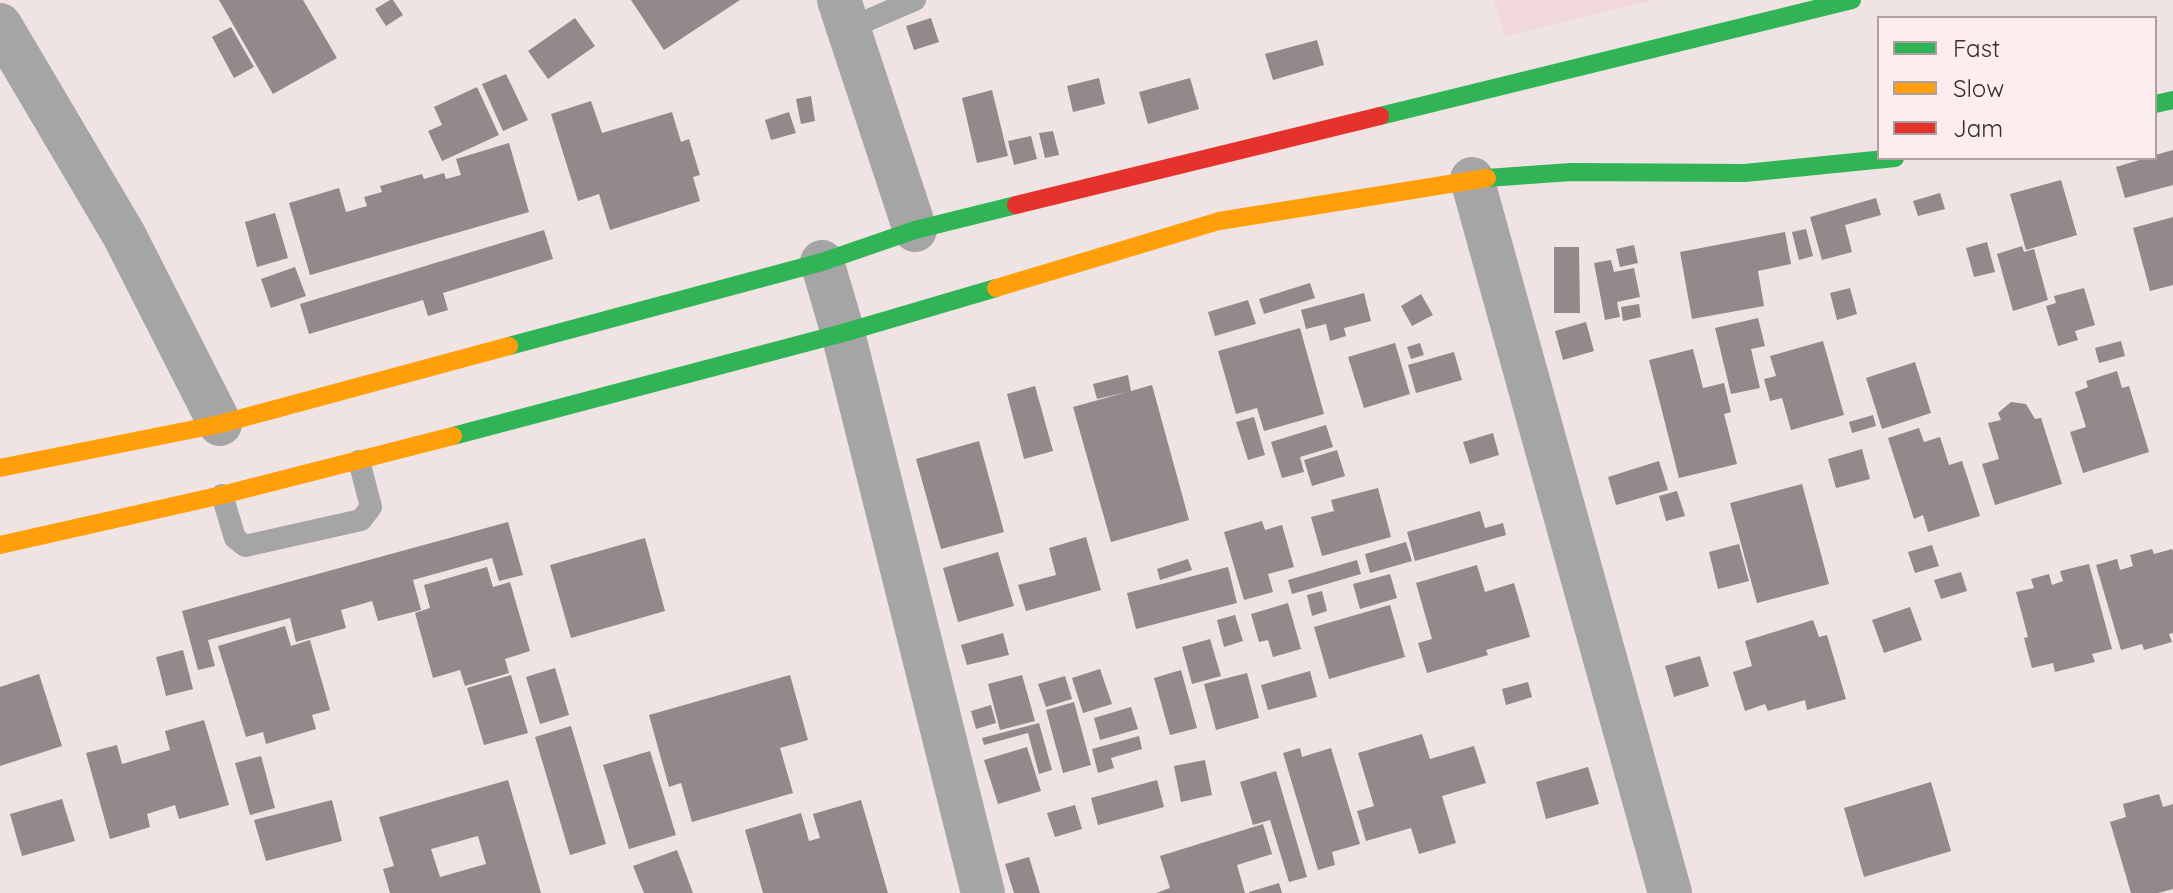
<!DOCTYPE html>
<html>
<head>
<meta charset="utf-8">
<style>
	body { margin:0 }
	#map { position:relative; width:2173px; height:893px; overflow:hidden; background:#efe3e3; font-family:Quicksand,sans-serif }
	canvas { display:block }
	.legend { position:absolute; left:1877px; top:16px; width:280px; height:144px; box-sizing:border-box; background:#fcedee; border:2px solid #ada0a1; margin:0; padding:10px 14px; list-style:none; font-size:24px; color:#362d2e }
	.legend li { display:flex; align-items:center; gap:16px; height:40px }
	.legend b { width:40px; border:2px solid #ada0a1 }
</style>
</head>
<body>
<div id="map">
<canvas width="2173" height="893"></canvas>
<ul class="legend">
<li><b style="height:10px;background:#30b455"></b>Fast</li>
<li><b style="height:10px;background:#ff9f0a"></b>Slow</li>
<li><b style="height:10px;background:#e5322d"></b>Jam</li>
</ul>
</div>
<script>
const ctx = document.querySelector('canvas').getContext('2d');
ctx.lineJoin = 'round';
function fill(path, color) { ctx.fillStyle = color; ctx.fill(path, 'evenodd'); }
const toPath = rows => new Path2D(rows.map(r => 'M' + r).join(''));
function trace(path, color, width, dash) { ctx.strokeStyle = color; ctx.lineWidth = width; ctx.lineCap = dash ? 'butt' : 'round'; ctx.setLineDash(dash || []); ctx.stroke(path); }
const built = toPath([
	[1493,0,1655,0,1505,36]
]);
const building = toPath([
	[219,0,303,0,337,58,273,94],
	[390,0,393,0,403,15,386,26,375,9],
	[631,0,740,0,664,50],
	[575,18,595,46,548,79,528,51],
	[931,18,939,42,914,50,906,26],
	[231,27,254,67,234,78,212,37],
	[1317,40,1324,65,1273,80,1265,54],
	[506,74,528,120,503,131,482,84],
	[1099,78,1105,104,1073,112,1067,86],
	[1190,78,1199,109,1148,124,1139,92],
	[477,87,499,135,442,161,428,131,442,125,434,107],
	[992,90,1008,156,977,163,962,98],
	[811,96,815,121,801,124,796,99],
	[591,101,602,133,672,112,681,142,689,139,700,175,693,177,700,201,610,230,599,194,578,201,551,114],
	[789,112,796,133,771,140,765,120],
	[1053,131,1059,155,1045,158,1039,133],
	[1031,136,1037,159,1014,165,1008,141],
	[509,143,529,212,310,275,289,203,339,188,346,212,367,206,364,197,382,192,380,186,422,174,424,179,444,173,446,179,461,175,456,159],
	[2173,150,2173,185,2125,198,2116,167,2146,158,2155,158,2155,155],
	[2061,180,2077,235,2026,250,2010,194],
	[1940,193,1945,209,1918,216,1913,201],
	[1876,198,1881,215,1845,225,1852,252,1822,260,1810,217],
	[275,213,288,258,257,267,245,222],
	[2173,217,2173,285,2150,291,2133,228],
	[1806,229,1813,256,1799,260,1792,232],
	[544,230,553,259,443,293,448,310,428,316,423,300,309,334,300,304],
	[1785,232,1791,264,1758,271,1764,306,1692,319,1680,252],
	[1987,242,1995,272,1974,277,1966,248],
	[1634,245,1638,263,1620,267,1616,249],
	[2022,246,2024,252,2034,249,2048,300,2013,311,1997,254],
	[1554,247,1579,247,1580,313,1554,313],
	[1611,260,1614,272,1634,268,1640,297,1617,302,1620,317,1605,320,1594,263],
	[295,267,306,296,271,308,261,279],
	[1310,283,1315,298,1264,314,1259,299],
	[1850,288,1857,314,1837,320,1830,293],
	[2084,288,2095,325,2075,331,2078,340,2058,346,2046,306,2056,303,2054,296],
	[1364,293,1371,321,1344,328,1346,336,1330,341,1326,324,1306,329,1301,310],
	[1421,294,1433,315,1412,326,1401,306],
	[1248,300,1256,324,1215,336,1208,312],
	[1639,304,1641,317,1623,321,1621,307],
	[1758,318,1765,346,1751,349,1760,388,1731,394,1715,328],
	[1586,322,1594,351,1563,360,1555,331],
	[1300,328,1324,414,1264,431,1257,408,1236,414,1218,351],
	[1823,341,1844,415,1791,430,1782,398,1770,401,1764,379,1776,376,1770,356],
	[2121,341,2125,356,2099,363,2095,348],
	[1395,343,1410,394,1364,408,1348,357],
	[1420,343,1424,355,1411,359,1407,347],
	[1693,349,1703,388,1724,383,1731,412,1724,414,1737,464,1679,478,1649,360],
	[1454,352,1462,380,1416,393,1408,365],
	[1915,362,1931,413,1882,429,1866,378],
	[2117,371,2122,388,2129,386,2149,452,2083,473,2070,432,2086,427,2075,392,2088,387,2086,381],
	[1128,375,1131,391,1152,385,1189,520,1111,542,1073,407,1127,392,1097,399,1093,384],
	[1035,386,1053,451,1024,459,1007,394],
	[2011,402,2026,404,2035,419,2041,418,2062,484,1995,505,1982,464,1999,459,1988,423,2001,420,1998,413],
	[1873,415,1876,426,1852,433,1849,422],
	[1254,417,1265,455,1248,460,1236,422],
	[1326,425,1333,447,1300,457,1304,472,1282,478,1271,442],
	[1919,428,1924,442,1940,437,1949,465,1962,461,1980,516,1928,532,1923,515,1914,519,1888,438],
	[1493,433,1499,455,1470,464,1463,442],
	[979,441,1004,532,941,549,916,459],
	[1862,449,1870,479,1836,488,1828,459],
	[1337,450,1345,476,1312,486,1304,460],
	[1659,461,1668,490,1616,505,1608,477],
	[1802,484,1829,584,1757,603,1730,503],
	[1378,488,1391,537,1322,556,1311,517,1334,511,1331,500],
	[1677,491,1685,516,1666,521,1659,496],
	[1480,511,1485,528,1503,523,1506,535,1415,561,1407,532],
	[1262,521,1265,530,1282,525,1294,567,1268,574,1273,592,1244,600,1224,532],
	[508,522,523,575,499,581,492,558,413,580,421,610,378,621,372,601,341,610,346,628,296,642,290,618,208,640,215,666,198,670,182,611],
	[1086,537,1101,590,1026,611,1018,585,1056,575,1049,548],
	[645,538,665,611,571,638,550,565],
	[1406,542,1412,561,1370,573,1365,554],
	[1739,544,1749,581,1718,589,1709,552],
	[1932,545,1939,566,1915,573,1908,552],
	[2152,549,2154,554,2172,549,2173,551,2173,633,2169,634,2172,642,2144,650,2142,644,2121,650,2096,565,2117,559,2120,570,2133,566,2130,555],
	[998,552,1014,606,958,622,943,568],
	[1188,559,1192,570,1160,580,1157,569],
	[1357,560,1361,574,1292,594,1288,580],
	[2089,564,2112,649,2092,654,2095,662,2055,672,2053,663,2032,668,2024,638,2028,637,2016,592,2034,588,2031,579,2049,574,2052,585,2063,581,2060,571],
	[1477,565,1485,592,1514,583,1530,637,1486,650,1488,655,1427,673,1418,643,1432,639,1416,583],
	[487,567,493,587,510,582,530,651,505,659,509,673,465,686,460,670,433,678,415,613,430,608,424,585],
	[1228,567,1237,603,1136,629,1127,593],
	[1961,572,1967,591,1941,599,1934,580],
	[1390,574,1397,598,1360,609,1353,584],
	[1322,591,1327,611,1312,616,1307,595],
	[1288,603,1301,649,1273,657,1268,640,1259,642,1251,614],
	[1390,605,1405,657,1329,679,1314,627],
	[1910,607,1922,640,1884,653,1872,620],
	[1235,615,1243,641,1224,647,1217,620],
	[1813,620,1819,637,1827,635,1846,699,1807,710,1805,700,1768,711,1765,704,1745,711,1733,672,1752,666,1745,641],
	[285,626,291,646,310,640,330,710,312,715,316,729,266,744,263,732,246,737,218,646],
	[1003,633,1009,655,967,665,961,645],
	[1210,639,1221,676,1192,684,1182,647],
	[183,650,193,689,166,696,156,657],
	[1700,656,1709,686,1674,697,1665,666],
	[555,668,569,715,540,724,526,677],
	[1100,669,1112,704,1083,713,1072,678],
	[1181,670,1197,728,1170,735,1154,678],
	[1310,671,1317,697,1268,710,1261,685],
	[1247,673,1259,718,1216,730,1204,684],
	[39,674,62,746,0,766,0,687],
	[511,675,528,733,484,745,467,688],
	[790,675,808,740,780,748,793,793,692,822,681,783,669,787,649,715],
	[1022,675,1035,721,1000,730,988,684],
	[1065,676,1072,699,1046,707,1038,684],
	[1528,682,1532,697,1506,705,1502,689],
	[1074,702,1091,765,1063,773,1046,710],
	[991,705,996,723,976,729,971,711],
	[1131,707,1138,729,1100,740,1094,718],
	[204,720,229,805,179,819,175,805,147,814,150,827,110,839,86,753,117,745,122,764,170,750,165,731],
	[1039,723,1052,770,1039,774,1028,733,984,745,982,738],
	[571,726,606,844,570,855,535,737],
	[1422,734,1430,759,1474,746,1486,783,1442,796,1456,843,1419,854,1411,828,1366,841,1357,811,1374,806,1358,753],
	[1139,736,1142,749,1111,758,1114,768,1098,773,1092,749],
	[1027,747,1041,791,998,804,984,760],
	[1300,748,1302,757,1331,748,1360,844,1332,852,1335,865,1318,870,1283,753],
	[650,751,676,835,629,849,603,765],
	[261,756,275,808,250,815,235,763],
	[1205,760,1212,795,1181,802,1174,766],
	[1588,767,1599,804,1546,819,1536,782],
	[1276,771,1307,877,1289,882,1270,820,1253,825,1240,782],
	[508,780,541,893,390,893,383,869,394,866,379,817],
	[478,836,486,864,440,877,431,849],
	[1157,780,1164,807,1098,825,1091,798],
	[1931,782,1951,851,1864,877,1844,808],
	[2159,794,2163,807,2173,804,2173,889,2158,893,2131,893,2110,822,2126,817,2123,804],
	[62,799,75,841,22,856,10,814],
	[332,800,342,841,266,861,254,820],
	[861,800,888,893,763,893,745,830,801,813,809,841,820,838,813,814],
	[1075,805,1082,829,1055,837,1047,813],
	[1263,824,1272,854,1237,865,1245,893,1156,893,1170,888,1160,856],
	[677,850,693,893,644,893,633,866],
	[1029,857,1040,893,1014,893,1005,864],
	[1279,883,1282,893,1249,893,1249,892]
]);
const lane = toPath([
	[850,28,915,0],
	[222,495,235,538,245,546,361,520,371,507,359,461]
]);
const street = toPath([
	[839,0,915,230],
	[0,25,124,235,220,424],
	[1472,179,1670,893],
	[822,262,843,333,983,893]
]);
const fast = toPath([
	[2155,104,2173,100],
	[1380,116,1852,0],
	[1487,178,1571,172,1745,173,1895,158],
	[509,346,822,262,915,230,1016,205],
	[453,436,843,333,996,288]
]);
const slow = toPath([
	[996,288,1219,221,1487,178],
	[0,468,220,424,509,346],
	[0,545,222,495,453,436]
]);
const jam = toPath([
	[1016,205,1380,116]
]);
fill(built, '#f1d9db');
fill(building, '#93898a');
trace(lane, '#a6a5a6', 22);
trace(street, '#a6a5a6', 44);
trace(fast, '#30b455', 18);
trace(slow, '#ff9f0a', 18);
trace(jam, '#e5322d', 18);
</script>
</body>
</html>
